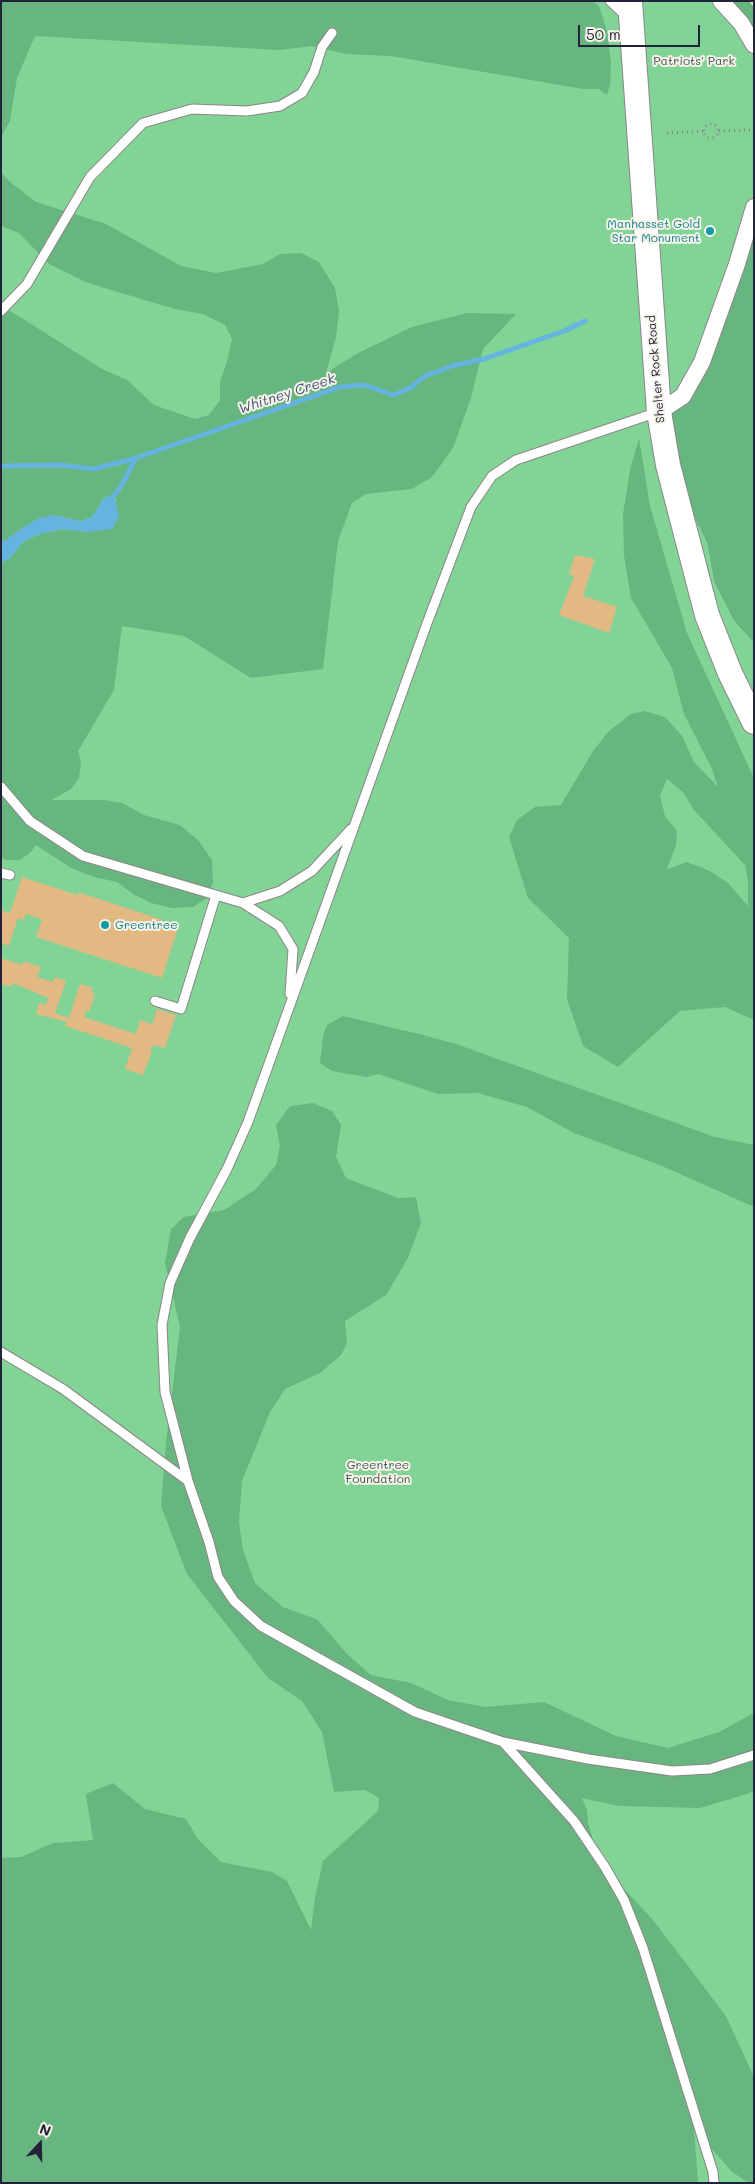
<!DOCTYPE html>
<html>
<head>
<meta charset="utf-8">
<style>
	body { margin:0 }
	#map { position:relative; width:755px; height:2184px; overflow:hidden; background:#f4e8d4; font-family:Mali,sans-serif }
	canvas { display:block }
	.frame { position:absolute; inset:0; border:2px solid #22223b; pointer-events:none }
	.north { position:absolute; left:15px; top:2119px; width:50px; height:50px; -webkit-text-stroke:4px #f7f3e8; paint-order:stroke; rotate:21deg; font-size:14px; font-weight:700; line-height:20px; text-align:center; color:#22223b }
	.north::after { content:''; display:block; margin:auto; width:18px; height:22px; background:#22223b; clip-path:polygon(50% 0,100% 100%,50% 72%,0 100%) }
	.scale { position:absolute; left:578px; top:25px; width:122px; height:22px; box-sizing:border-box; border:2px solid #22223b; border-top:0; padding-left:6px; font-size:15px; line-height:18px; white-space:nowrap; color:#22223b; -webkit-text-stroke:4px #f7f3e8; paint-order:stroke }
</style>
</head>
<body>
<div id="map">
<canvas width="755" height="2184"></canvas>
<div class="frame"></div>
<div class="north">N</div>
<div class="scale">50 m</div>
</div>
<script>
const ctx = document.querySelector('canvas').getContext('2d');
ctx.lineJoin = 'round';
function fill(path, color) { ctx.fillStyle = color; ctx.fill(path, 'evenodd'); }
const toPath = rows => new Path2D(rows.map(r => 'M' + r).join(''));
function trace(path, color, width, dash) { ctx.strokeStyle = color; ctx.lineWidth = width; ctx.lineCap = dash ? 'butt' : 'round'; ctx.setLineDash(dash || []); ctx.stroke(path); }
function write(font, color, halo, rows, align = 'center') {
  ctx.font = font + ' Mali,sans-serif'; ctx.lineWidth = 4; ctx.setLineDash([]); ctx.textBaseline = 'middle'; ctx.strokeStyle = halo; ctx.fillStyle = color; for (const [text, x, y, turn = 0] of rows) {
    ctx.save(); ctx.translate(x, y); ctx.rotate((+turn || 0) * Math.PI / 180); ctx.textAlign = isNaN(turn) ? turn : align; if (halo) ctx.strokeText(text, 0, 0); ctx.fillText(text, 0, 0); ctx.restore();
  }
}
const green = toPath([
	[1,1,549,1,600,11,599,6,593,1,605,1,627,18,610,1,721,1,754,45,754,205,668,465,707,543,714,582,734,621,754,643,754,2183,1,2183]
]);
const forest = toPath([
	[1,1,593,1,599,6,607,31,611,63,610,85,607,95,599,89,583,89,391,56,346,54,312,46,279,50,35,36,17,78,10,121,1,137],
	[721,1,749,1,754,7,754,45],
	[1,172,10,182,36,202,106,224,181,266,216,273,263,264,280,254,301,253,319,262,335,288,339,311,336,337,326,373,358,353,412,327,467,313,516,314,483,349,471,398,453,448,432,477,412,489,366,494,352,503,338,541,323,669,251,678,184,636,122,626,114,690,78,751,81,762,79,778,71,789,52,800,104,800,122,803,144,815,180,825,198,840,212,860,213,882,208,897,193,907,172,908,151,903,133,894,117,882,94,877,71,868,36,845,30,853,19,860,6,860,1,858,1,563,10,558,23,542,40,534,62,529,87,532,117,502,114,495,104,498,92,517,81,521,52,515,1,543,1,305,102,369,127,380,154,405,195,419,209,415,220,400,220,381,227,362,232,339,225,325,203,314,175,309,88,283,49,264,19,233,1,226],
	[754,205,754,643,734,621,714,582,707,543,668,465,659,412,684,396],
	[639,438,650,506,687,633,754,778,754,1020,725,1007,680,1011,618,1067,583,1046,567,999,569,938,528,898,509,837,517,820,535,807,561,805,593,751,609,731,631,714,644,711,665,717,682,736,694,762,718,787,712,769,684,714,672,668,631,598,624,556,623,514,630,470],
	[667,779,684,793,693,809,745,865,748,881,748,906,728,883,710,871,687,862,667,869,676,845,677,831,665,816,660,796],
	[343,1016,419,1034,456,1044,715,1137,754,1145,754,1207,662,1166,574,1133,527,1107,478,1093,438,1094,379,1074,366,1077,332,1071,320,1063,323,1036,327,1025],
	[313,1103,332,1111,341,1125,336,1157,346,1178,398,1198,416,1197,421,1223,408,1258,386,1295,345,1321,347,1343,341,1355,320,1373,285,1389,270,1412,242,1481,239,1522,243,1550,255,1583,283,1607,318,1620,347,1654,371,1675,411,1683,448,1700,485,1707,544,1702,616,1736,668,1748,719,1732,754,1713,754,1790,750,1793,700,1808,618,1806,582,1798,587,1810,588,1823,600,1863,653,1920,726,2016,754,2077,754,2183,749,2183,732,2172,694,2128,698,2183,1,2183,1,1858,21,1857,53,1843,93,1840,86,1794,113,1783,145,1809,186,1819,198,1839,221,1862,272,1872,287,1881,311,1930,315,1898,323,1861,378,1811,379,1798,365,1790,334,1792,322,1732,302,1701,268,1678,187,1574,161,1506,166,1443,180,1327,165,1263,171,1229,184,1217,224,1210,256,1189,276,1165,280,1146,276,1125,290,1106]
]);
const water = toPath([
	[114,495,119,517,112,529,87,532,62,529,40,534,23,542,10,558,1,563,1,543,27,525,39,518,52,515,81,521,92,517,104,498]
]);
const stream = toPath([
	[1,466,61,465,94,469,136,458],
	[111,499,120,488,136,458,340,387,364,385,394,395,410,388,425,376,452,366,484,359,564,331,585,321]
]);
const building = toPath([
	[575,555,595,559,583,596,617,607,609,633,559,615,574,576,569,574],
	[22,877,77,895,78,892,163,920,163,923,178,928,162,978,36,937,42,919,26,914,24,920,18,918,9,946,1,943,1,910,10,913],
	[1,958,22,965,23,961,41,967,37,977,53,982,55,977,66,981,55,1013,69,1018,80,984,93,988,91,992,95,994,89,1012,86,1011,84,1017,136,1034,140,1020,152,1024,157,1009,176,1015,165,1048,153,1045,150,1052,152,1052,143,1075,125,1069,132,1048,65,1026,67,1022,36,1014,39,1003,46,1005,48,998,13,983,11,987,1,984]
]);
const path = toPath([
	'704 131a7 7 0 1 1 14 0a7 7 0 1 1-14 0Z',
	[719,131,754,130],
	[667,133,704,131]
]);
const lane = toPath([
	[610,1,626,16],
	[1,311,27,284,90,177,143,123,192,109,247,111,280,106,302,93,314,72,322,47,332,33],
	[658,412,516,460,492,476,471,507,426,626,248,1122,227,1169,190,1238,170,1283,162,1325,165,1392,188,1481,209,1542,218,1577,234,1601,261,1626,415,1712,503,1742,588,1759,672,1771,710,1769,754,1755],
	[1,787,30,821,83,856,243,903,279,926,293,949,290,994],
	[1,873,10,875],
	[243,903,280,891,312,871,351,829],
	[155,1001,181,1009,216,895],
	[1,1352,63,1389,188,1481],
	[503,1742,574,1821,605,1867,624,1900,643,1948,713,2172,714,2183]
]);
const street = toPath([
	[721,1,741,23,754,45],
	[659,412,683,396,702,362,737,264,754,207]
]);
const secondary = toPath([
	[630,1,659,412,668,465,707,615,730,673,754,722]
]);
const markers = [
	[710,231,5,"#0f9aa8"],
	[105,925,5,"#0f9aa8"]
];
const parkNames = [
	["Patriots' Park",694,61],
	["Greentree",378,1465],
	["Foundation",378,1479]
];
const cultureNames = [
	["Manhasset Gold",700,224],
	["Star Monument",700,238],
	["Greentree",115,925,"left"]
];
const streetNames = [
	["Shelter Rock Road",656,369,-95]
];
const waterNames = [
	["Whitney Creek",287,394,-18]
];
fill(green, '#81d496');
fill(forest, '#68b67f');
fill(water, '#65b4df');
trace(stream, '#65b4df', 5);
fill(building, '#e2b883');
trace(lane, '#8b8588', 11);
trace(street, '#8b8588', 18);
trace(secondary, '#8b8588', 26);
trace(path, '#8b8588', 3, [1, 4]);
trace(lane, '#fff', 9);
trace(street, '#fff', 16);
trace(secondary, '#fff', 24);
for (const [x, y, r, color] of markers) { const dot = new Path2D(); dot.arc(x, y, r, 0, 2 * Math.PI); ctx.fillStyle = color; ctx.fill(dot); trace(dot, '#f7f3e8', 2); }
write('12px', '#3e5756', '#f7f3e8', parkNames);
write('12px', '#0d838f', '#f7f3e8', cultureNames, 'right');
write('12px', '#22223b', '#f7f3e8', streetNames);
write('italic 14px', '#395574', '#f7f3e8', waterNames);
</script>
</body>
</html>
